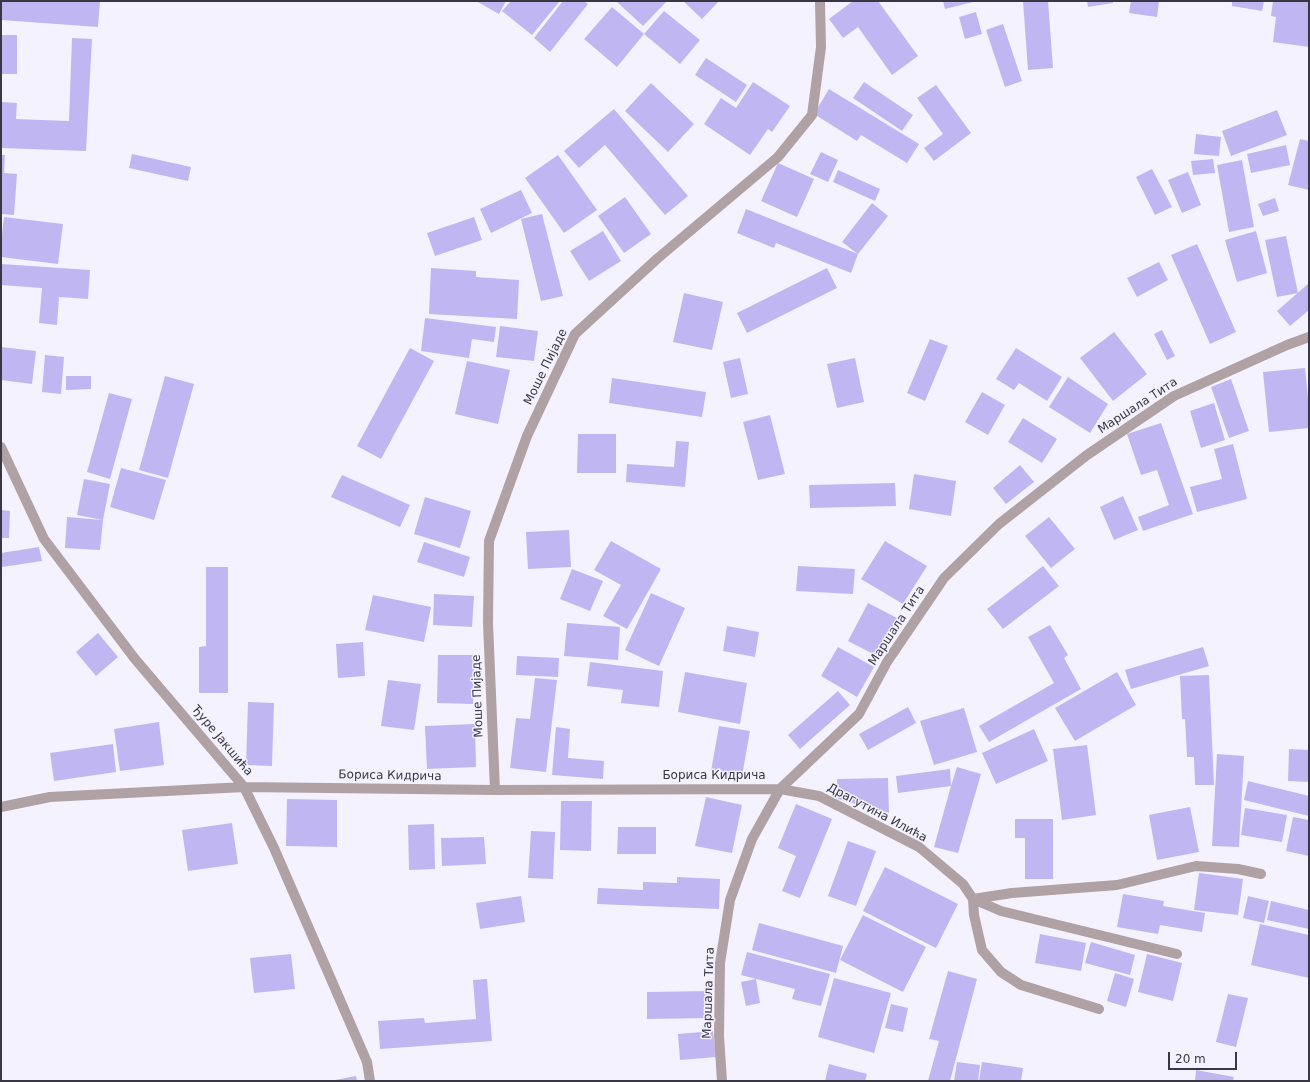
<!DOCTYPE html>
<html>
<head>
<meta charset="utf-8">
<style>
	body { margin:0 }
	#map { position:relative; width:1310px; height:1082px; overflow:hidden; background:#f4f2ff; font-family:"DejaVu Sans",sans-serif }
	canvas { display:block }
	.frame { position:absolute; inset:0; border:2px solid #393743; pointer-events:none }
	.scale { position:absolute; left:1168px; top:1052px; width:69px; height:18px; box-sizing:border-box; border:2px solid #393743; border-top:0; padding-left:5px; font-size:12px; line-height:14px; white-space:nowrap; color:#393743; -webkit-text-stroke:3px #f4f2ff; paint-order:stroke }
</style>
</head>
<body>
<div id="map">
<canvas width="1310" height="1082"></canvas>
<div class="frame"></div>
<div class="scale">20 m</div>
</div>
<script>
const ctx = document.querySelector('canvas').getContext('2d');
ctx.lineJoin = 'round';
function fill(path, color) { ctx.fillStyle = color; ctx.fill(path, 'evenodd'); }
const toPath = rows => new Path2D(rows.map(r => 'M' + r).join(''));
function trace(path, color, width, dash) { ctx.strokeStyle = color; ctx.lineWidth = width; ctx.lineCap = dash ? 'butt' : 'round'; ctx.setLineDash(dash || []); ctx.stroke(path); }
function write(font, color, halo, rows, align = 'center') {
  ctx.font = font + ' "DejaVu Sans",sans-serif'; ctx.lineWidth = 3; ctx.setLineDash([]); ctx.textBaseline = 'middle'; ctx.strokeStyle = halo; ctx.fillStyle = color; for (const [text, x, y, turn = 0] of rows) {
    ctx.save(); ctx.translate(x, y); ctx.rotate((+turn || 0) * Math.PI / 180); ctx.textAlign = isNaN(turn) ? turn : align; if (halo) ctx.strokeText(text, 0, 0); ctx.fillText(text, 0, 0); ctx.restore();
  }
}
const building = toPath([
	[1,1,100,1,98,27,1,20],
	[476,1,506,1,499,14],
	[511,1,558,1,559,2,532,35,502,11],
	[563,1,584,1,588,4,550,52,534,38],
	[616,1,667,1,643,26],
	[683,1,719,1,702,19],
	[853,1,878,1,918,56,892,75,858,27,843,38,829,19],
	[943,1,972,1,973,2,945,9],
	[1023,1,1048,1,1053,68,1028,70],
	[1087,1,1113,1,1113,3,1088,7],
	[1131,1,1159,1,1157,17,1129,13],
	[1232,1,1264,1,1262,11,1232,6],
	[1273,1,1309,1,1309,47,1273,42,1276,17,1271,16],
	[612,7,644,34,617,67,584,39],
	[664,11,700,40,680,64,644,34],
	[976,12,982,34,965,39,959,17],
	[1003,24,1022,81,1005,87,986,30],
	[1,35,17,35,17,74,1,74],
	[72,38,92,39,86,151,1,148,1,102,17,103,16,119,69,121],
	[706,58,747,85,736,102,695,75],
	[753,82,790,106,772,132,768,129,750,155,704,124,721,98,736,108],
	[864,82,913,115,902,131,853,98],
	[651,83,694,124,668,152,625,111],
	[936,85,971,133,934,161,924,148,943,134,917,98],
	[829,89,919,144,907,163,861,135,857,141,814,114],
	[614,109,688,196,665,215,605,145,579,168,564,151],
	[1277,110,1287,135,1231,156,1222,131],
	[1196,134,1221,137,1219,156,1194,154],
	[1300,139,1309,141,1309,190,1288,185],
	[1286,145,1290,165,1251,173,1247,154],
	[821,152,838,160,828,182,810,174],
	[132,154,191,167,188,181,129,168],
	[1,155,5,155,4,173,17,174,14,215,1,214],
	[558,155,597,210,564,233,525,178],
	[1213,159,1215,173,1193,175,1191,161],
	[1242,160,1254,227,1229,232,1217,165],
	[778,163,814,179,797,217,761,201],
	[1152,169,1172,207,1155,215,1136,177],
	[838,170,880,189,875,201,833,182],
	[1188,172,1201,205,1182,213,1168,180],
	[521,190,532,213,491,233,480,209],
	[625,197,651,234,624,253,598,216],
	[1275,198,1279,211,1263,216,1258,204],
	[872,203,888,216,858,254,851,273,776,243,774,248,737,233,746,209,858,254,842,242],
	[542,214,563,296,541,301,521,219],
	[4,217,63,224,58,264,1,257,1,243],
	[474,217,482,240,435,256,427,233],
	[603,231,621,261,589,281,570,251],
	[1256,231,1267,273,1237,282,1225,240],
	[1286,236,1298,293,1277,297,1265,240],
	[1197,244,1236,332,1210,344,1171,255],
	[1159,262,1168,280,1137,297,1127,278],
	[1,264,90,270,88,299,59,297,57,325,39,323,42,288,1,285],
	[431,268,476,271,476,277,519,280,517,319,429,314],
	[827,268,837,288,747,333,737,313],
	[1309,283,1309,310,1290,326,1277,311],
	[684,293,723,302,712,350,673,342],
	[425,318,496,327,494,342,472,339,469,358,421,351],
	[500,326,538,331,534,361,496,357],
	[1162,330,1175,356,1167,360,1154,334],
	[1114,332,1147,374,1113,401,1080,358],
	[930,339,948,346,925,401,907,393],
	[1,347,36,351,32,384,1,380],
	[410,348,434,361,381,459,357,446],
	[1016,348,1062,377,1047,401,1019,383,1014,390,996,379],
	[45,355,64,357,61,394,42,392],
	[740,358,748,394,731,398,723,362],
	[855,358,864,402,837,408,827,364],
	[467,361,510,370,498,424,455,414],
	[1305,368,1309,408,1309,428,1269,432,1263,372],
	[66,376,91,376,91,389,66,390],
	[165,376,194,384,168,478,139,470],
	[1068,377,1108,404,1090,433,1049,407],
	[612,378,706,392,702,417,609,403],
	[1231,379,1249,431,1229,438,1211,387],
	[982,392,1005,405,988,435,965,422],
	[109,393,132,399,110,479,87,472],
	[1214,403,1225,440,1201,448,1190,411],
	[770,415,785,474,758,480,743,422],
	[1023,418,1057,439,1042,463,1008,442],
	[1161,423,1193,514,1143,531,1138,517,1169,505,1157,470,1141,475,1127,434],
	[578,434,616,434,616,473,577,473],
	[676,441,689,442,685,487,626,482,627,464,674,467],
	[1233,444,1247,499,1197,512,1190,487,1222,479,1214,449],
	[1020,465,1034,482,1006,504,993,488],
	[121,468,166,480,154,520,110,507],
	[914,474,956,481,951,516,909,509],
	[342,475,410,505,400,527,331,497],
	[84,479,110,484,103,520,100,550,65,548,67,517,103,520,77,515],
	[895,483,896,506,810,508,809,485],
	[1123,496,1138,530,1114,540,1100,507],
	[425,497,471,511,460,548,414,534],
	[1,510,10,511,9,538,1,538],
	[1049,517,1075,549,1051,568,1025,536],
	[569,530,571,567,528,569,526,532],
	[611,541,661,569,627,629,603,616,621,585,594,570],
	[885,541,927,566,903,604,861,579],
	[424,542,470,557,464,577,417,562],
	[39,547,42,561,2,567,1,553],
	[798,566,855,569,853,594,796,591],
	[1043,566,1059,586,1003,629,987,609],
	[206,567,228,567,228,693,199,693,199,647,206,646],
	[572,569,603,581,590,611,560,599],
	[651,593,685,608,659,666,625,650],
	[434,594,474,596,472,627,433,625],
	[373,595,431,607,424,642,365,630],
	[868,603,899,619,879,657,848,641],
	[567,623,620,627,618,660,564,656],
	[1050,625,1068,655,1064,658,1081,689,989,742,979,726,1054,683,1028,637],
	[727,626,759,632,755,657,723,651],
	[98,633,118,657,96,676,76,652],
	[363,642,365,676,338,678,336,644],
	[838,647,874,667,857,697,821,676],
	[1203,647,1209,666,1131,689,1125,670],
	[438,655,474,655,473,704,437,703],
	[517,656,559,658,558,677,516,675],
	[590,662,663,671,659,707,621,703,623,690,587,686],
	[685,672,747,683,740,724,678,712],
	[1117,672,1136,705,1075,741,1055,708],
	[1209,675,1214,785,1195,785,1194,757,1187,757,1185,719,1182,719,1180,676],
	[535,678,557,680,546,772,510,768,516,718,530,719],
	[388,680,421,684,414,730,381,726],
	[838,691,850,705,800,749,788,735],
	[248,702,274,703,272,766,246,765],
	[908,707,916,723,868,750,859,734],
	[964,708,977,752,934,765,920,721],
	[159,722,164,765,120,771,114,729],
	[475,724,476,767,427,769,425,726],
	[719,726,750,731,742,776,711,771],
	[556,727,570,729,568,758,604,761,603,779,552,775],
	[1034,729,1048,761,996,784,982,753],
	[113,744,116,772,54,781,50,753],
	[1087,745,1096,815,1062,820,1053,749],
	[1289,749,1309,750,1309,782,1288,781],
	[1217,754,1244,756,1239,847,1212,846],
	[957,767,981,774,958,853,934,847,951,786,898,793,896,776,950,769,951,786],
	[888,778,889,813,838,799,837,779],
	[1248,781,1309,796,1309,816,1244,800],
	[706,797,742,805,732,853,695,846],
	[287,799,337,800,337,847,286,846],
	[561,801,592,801,591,851,560,850],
	[796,804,832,819,800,898,782,891,796,856,778,848],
	[1190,807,1199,852,1157,860,1149,815],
	[1245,808,1287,815,1282,842,1241,835],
	[1293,817,1309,820,1309,856,1286,851],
	[1015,819,1053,819,1053,879,1025,879,1025,838,1015,838],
	[232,823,238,864,188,871,182,830],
	[434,824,435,869,409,870,408,825],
	[618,827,656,827,656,854,617,854],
	[531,831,555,832,553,879,528,878],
	[484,837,486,864,442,866,441,838],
	[848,841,876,851,856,906,828,896],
	[885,867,958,904,936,948,863,911],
	[1199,873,1243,879,1238,915,1194,910],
	[677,877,720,879,719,909,597,904,598,888,643,890,643,882,677,883],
	[1123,894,1164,901,1163,906,1205,913,1202,932,1160,925,1158,934,1117,927],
	[521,896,525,922,480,929,476,903],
	[1248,896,1269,901,1264,923,1243,918],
	[1271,901,1309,910,1309,929,1267,920],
	[863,915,926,947,903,992,840,960],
	[759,923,843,946,836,973,752,950],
	[1260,924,1309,935,1309,978,1251,965],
	[1040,934,1086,943,1081,971,1035,963],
	[1091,942,1135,955,1130,975,1085,963],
	[747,952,830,974,821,1006,792,999,795,989,741,975],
	[291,954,295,989,254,993,250,958],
	[1147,954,1182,963,1173,1001,1138,992],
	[948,971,977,979,950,1081,928,1081,939,1041,929,1039],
	[1115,973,1134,979,1126,1007,1107,1001],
	[834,978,891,993,874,1053,818,1037],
	[487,979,492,1041,380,1049,378,1021,424,1018,425,1023,476,1019,473,980],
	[756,979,760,1003,746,1006,741,982],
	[711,991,711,1018,647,1019,647,992],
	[1228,994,1248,998,1236,1047,1216,1042],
	[891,1004,908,1008,903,1032,885,1028],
	[713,1031,716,1057,680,1060,678,1034],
	[957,1062,980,1065,978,1081,954,1081],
	[982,1062,1023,1068,1021,1081,979,1081],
	[829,1064,867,1074,865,1081,825,1081],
	[1196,1070,1234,1077,1233,1081,1195,1081],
	[356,1076,357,1081,335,1081,335,1080]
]);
const minor = toPath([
	[1,447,44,539,135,659,244,787,274,848,367,1062,370,1081],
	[495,790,488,623,489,541,527,436,575,334,658,258,778,157,812,115,821,47,820,2],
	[1,807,50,797,244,787,495,790,780,789,819,796,919,847,963,884,973,899,974,915,982,950,1001,972,1021,985,1099,1009],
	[973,899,1012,893,1117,885,1196,866,1238,869,1261,874],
	[973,899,1001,911,1177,954],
	[722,1081,719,1036,720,963,730,900,752,839,780,789,859,714,887,662,944,578,999,524,1087,455,1174,396,1287,345,1309,337]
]);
const streetNames = [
	["Моше Пијаде",546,367,-64],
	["Маршала Тита",1138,406,-33],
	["Маршала Тита",897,626,-57],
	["Моше Пијаде",478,696,-92],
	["Ђуре Јакшића",222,741,50],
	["Бориса Кидрича",390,776,1],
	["Бориса Кидрича",714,776],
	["Драгутина Илића",877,813,28],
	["Маршала Тита",709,993,-88]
];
fill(building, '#c0b7f2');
trace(minor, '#b0a1a5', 10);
write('12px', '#393743', '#f4f2ff', streetNames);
</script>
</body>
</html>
